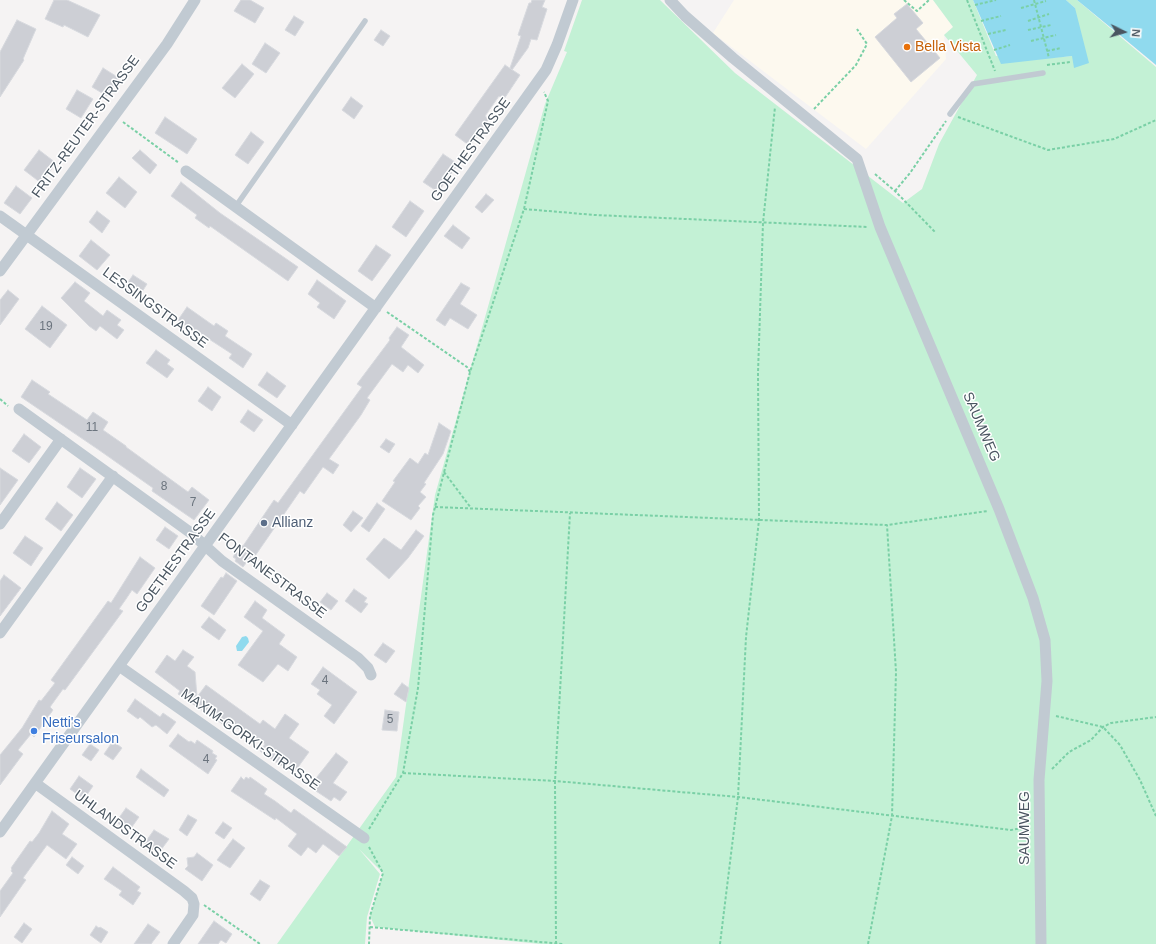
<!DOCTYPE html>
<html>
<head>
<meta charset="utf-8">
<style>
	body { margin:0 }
	#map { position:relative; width:1156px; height:944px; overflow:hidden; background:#f5f3f3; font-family:Arial,sans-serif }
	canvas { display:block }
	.north { position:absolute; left:1104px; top:12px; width:40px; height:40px; -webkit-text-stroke:3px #fff; paint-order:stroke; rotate:95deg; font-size:11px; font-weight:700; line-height:16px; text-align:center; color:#4a5661 }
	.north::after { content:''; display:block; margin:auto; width:14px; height:18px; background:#4a5661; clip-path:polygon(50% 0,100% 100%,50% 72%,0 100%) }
</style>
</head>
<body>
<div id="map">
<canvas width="1156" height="944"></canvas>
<div class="north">N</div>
</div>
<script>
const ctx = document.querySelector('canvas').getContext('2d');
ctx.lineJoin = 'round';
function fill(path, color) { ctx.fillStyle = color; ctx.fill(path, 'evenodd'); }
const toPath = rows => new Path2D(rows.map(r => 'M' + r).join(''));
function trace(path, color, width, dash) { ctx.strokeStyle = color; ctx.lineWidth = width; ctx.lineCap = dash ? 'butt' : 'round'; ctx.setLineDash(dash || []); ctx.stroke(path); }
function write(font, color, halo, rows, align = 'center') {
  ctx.font = font + ' Arial,sans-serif'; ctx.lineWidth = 3; ctx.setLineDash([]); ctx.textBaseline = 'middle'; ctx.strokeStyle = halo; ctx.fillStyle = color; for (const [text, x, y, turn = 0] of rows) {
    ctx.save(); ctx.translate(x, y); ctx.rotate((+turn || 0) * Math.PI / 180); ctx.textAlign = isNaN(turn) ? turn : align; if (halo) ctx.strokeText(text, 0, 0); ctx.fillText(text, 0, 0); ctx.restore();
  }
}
const commercial = toPath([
	[734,0,933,0,953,27,944,35,946,59,866,149,713,33]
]);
const green = toPath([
	[582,0,660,0,735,73,903,203,922,189,939,144,977,75,944,35,953,27,933,0,973,0,996,56,1049,58,1072,56,1075,8,1066,0,1077,0,1156,67,1156,944,540,944,375,927,370,916,383,873,359,849,380,874,367,917,365,944,277,944,396,777,435,495,545,104,567,52,564,51]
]);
const water = toPath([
	[973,0,1066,0,1075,8,1089,63,1074,68,1072,56,1001,64],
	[1077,0,1156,0,1156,65,1121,36],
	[246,636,248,638,249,642,242,651,237,651,236,646,242,637]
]);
const building = toPath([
	[54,0,67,0,100,15,88,37,64,25,63,27,45,19,54,0],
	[241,0,250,0,264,8,255,23,234,11,241,0],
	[532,0,545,0,542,7,547,9,537,40,531,39,528,48,512,70,510,68,521,36,518,35,529,3,531,3,532,0],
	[907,4,923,23,916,29,940,58,911,82,875,37,897,18,894,14,907,4],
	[294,16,304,22,295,36,285,30,294,16],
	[17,20,36,29,23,59,24,60,0,97,0,52,17,20],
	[381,30,390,36,383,46,374,40,381,30],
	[265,43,280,53,266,73,252,64,265,43],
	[242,64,254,74,235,98,222,88,242,64],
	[505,65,520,75,504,99,499,96,485,116,489,119,470,146,455,135,505,65],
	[103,68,119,78,107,96,92,87,103,68],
	[77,90,93,99,81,118,66,109,77,90],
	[351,97,363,106,354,119,342,110,351,97],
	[165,117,197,139,187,154,155,133,165,117],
	[251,132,264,142,248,164,235,155,251,132],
	[39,150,56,163,41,183,24,170,39,150],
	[140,150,157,165,150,174,132,158,140,150],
	[443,154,458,164,438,192,423,182,443,154],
	[119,177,137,192,125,208,106,193,119,177],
	[181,182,220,213,298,267,288,281,210,226,209,228,195,218,197,215,171,196,181,182],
	[16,186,32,198,20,214,4,203,16,186],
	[486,194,494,200,482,213,475,207,486,194],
	[410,201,424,211,406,237,392,227,410,201],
	[97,211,110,221,102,233,89,222,97,211],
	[453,225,470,238,462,249,444,236,453,225],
	[91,240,110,255,97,270,79,256,91,240],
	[376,245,391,255,372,281,358,271,376,245],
	[133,275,147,284,138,298,124,288,133,275],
	[317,280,346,301,334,319,317,307,320,303,308,294,317,280],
	[75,282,90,293,84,301,103,316,107,310,121,320,117,325,124,330,117,339,100,326,96,331,89,326,61,298,75,282],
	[461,283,470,288,460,304,477,315,468,329,450,318,445,326,436,320,461,283],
	[8,290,19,299,0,325,0,300,8,290],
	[42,306,67,325,50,348,25,329,42,306],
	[187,307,214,326,216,323,228,331,225,336,252,354,243,368,229,358,232,354,192,328,191,330,178,320,187,307],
	[397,327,409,335,401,347,424,365,418,373,408,365,403,372,392,364,367,398,370,400,361,415,329,459,339,465,333,474,323,467,304,494,300,491,255,556,253,554,243,567,235,561,236,559,233,557,241,545,243,546,274,500,278,503,362,387,357,384,390,340,389,338,397,327],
	[156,350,170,360,167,364,174,369,167,378,146,363,156,350],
	[267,372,286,386,277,398,258,385,267,372],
	[32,380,50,392,48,394,87,420,93,412,108,422,103,430,126,446,126,447,188,492,192,487,209,500,194,520,152,491,153,488,99,450,21,397,32,380],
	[208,387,221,397,212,411,198,401,208,387],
	[248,410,263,420,254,432,240,422,248,410],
	[439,423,451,431,443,454,424,483,426,484,420,492,426,497,418,506,420,508,411,520,382,501,395,482,393,481,410,458,418,464,425,453,428,455,439,423],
	[24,434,41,447,29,463,12,451,24,434],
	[386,439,395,444,389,453,380,447,386,439],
	[0,468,18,480,0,505,0,468],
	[80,468,96,479,82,498,67,487,80,468],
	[57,502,73,515,61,531,45,519,57,502],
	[377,503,385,509,369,532,361,526,377,503],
	[353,511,363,518,351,532,343,525,353,511],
	[165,527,178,536,169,549,156,540,165,527],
	[416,530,424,536,408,558,389,579,366,559,384,538,401,550,416,530],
	[25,536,43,548,31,566,13,553,25,536],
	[140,557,155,568,137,594,132,590,126,599,119,609,123,611,65,690,63,689,50,707,53,710,34,737,31,734,18,750,23,754,0,785,0,755,22,728,39,700,41,701,55,683,51,680,108,601,111,603,140,557],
	[226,573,237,581,214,615,201,606,221,577,223,578,226,573],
	[4,575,21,588,0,616,0,581,4,575],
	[354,589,367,598,364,602,368,604,361,613,345,601,354,589],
	[327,593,338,601,331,610,320,602,327,593],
	[255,601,267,610,262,618,285,635,279,644,297,657,288,671,278,664,263,682,238,665,263,631,244,617,255,601],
	[209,617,226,630,219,640,202,628,201,627,209,617],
	[383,643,395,651,386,663,374,655,383,643],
	[183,650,194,657,187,666,195,672,197,697,206,685,260,724,263,720,275,729,285,714,299,724,289,738,309,752,296,770,286,762,284,766,280,765,260,751,265,744,241,727,239,729,235,727,234,729,231,727,230,729,178,694,180,691,155,672,167,655,175,661,183,650],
	[323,667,357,692,334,724,324,716,332,705,317,694,320,690,311,684,323,667],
	[402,683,409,688,406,702,394,694,402,683],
	[135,699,160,717,163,713,176,722,167,734,156,725,152,727,140,717,138,719,127,711,135,699],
	[385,710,399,712,397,731,382,730,385,710],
	[178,734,189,742,191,741,195,744,197,740,213,751,212,753,217,756,215,759,217,760,208,774,169,746,178,734],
	[113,741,122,748,113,760,104,754,113,741],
	[90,744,99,750,91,761,82,755,90,744],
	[336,753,348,762,333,783,347,792,340,801,334,797,331,801,313,789,316,785,313,782,336,753],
	[141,769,169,790,164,797,136,777,141,769],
	[79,776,93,786,84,799,70,789,79,776],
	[241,777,244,780,246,777,249,779,250,777,267,789,264,794,275,801,291,813,294,809,347,847,339,856,323,844,316,853,308,847,301,856,288,846,297,834,276,818,275,820,231,791,241,777],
	[126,808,139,817,129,831,116,822,126,808],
	[52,811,69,824,62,834,77,844,66,859,47,845,23,878,26,880,23,884,0,917,0,891,13,873,11,871,12,869,11,868,30,841,32,842,39,833,52,811],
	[188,815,197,820,187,836,179,830,188,815],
	[223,822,232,828,224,839,215,833,223,822],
	[154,830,169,839,158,854,144,844,154,830],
	[233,839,245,848,230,868,217,860,233,839],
	[197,853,213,865,202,881,185,869,188,866,187,858,194,857,197,853],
	[72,857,84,866,78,874,66,865,72,857],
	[113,867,140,887,137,891,141,893,133,905,119,895,122,891,104,879,113,867],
	[260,880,270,886,260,901,250,894,260,880],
	[214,921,232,934,226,943,221,940,218,944,198,944,214,921],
	[24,923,32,929,22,943,14,937,24,923],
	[148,924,160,932,151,944,134,944,148,924],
	[96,926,99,928,100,927,108,932,101,943,90,935,96,926]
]);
const path = toPath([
	[904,0,917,11,929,0],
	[967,0,995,71],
	[1034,0,1049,58],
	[975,5,996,0],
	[1021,8,1046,1],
	[981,21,1001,16],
	[1028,21,1049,14],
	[1028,30,1051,25],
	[988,34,1006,30],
	[1031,41,1056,35],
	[994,50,1010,45],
	[1047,51,1061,48],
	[1047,65,1070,62],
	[814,109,856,65,867,44,857,29],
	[958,117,1048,150,1114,139,1156,120],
	[123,122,179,163],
	[875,174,895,191,936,233],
	[895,191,910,173,946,121],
	[524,209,595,215,868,227],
	[387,312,467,367,470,372],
	[0,399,8,406],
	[444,472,471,508],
	[435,507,887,525,988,511],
	[1056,716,1103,727,1120,745,1140,780,1156,816],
	[1052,769,1069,752,1091,740,1103,727,1111,723,1156,717],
	[403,773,555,781,738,797,1011,830,1028,827],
	[369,829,403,773,418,688,433,515,470,372,524,209,548,101,544,92],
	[369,847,383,873,370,916,369,944],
	[204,905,260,944],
	[370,927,563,944],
	[556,944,555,781,570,513],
	[720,944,738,797,746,637,759,520,758,373,763,223,775,107],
	[868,944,892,816,896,672,887,525]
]);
const lane = toPath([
	[950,114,973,84,1043,73],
	[236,206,365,21]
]);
const street = toPath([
	[670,0,685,16,733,58,857,159,880,227,999,509,1033,598,1045,640,1047,681,1039,780,1041,944],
	[186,171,376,308],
	[0,216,292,425],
	[0,271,167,44,195,0],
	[19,409,191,533,222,561,358,658,368,668,371,675],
	[0,524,61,439],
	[0,633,113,476],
	[119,666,364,838],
	[35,783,184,891,192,898,194,904,193,915,173,944],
	[0,832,536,84,546,70,557,45,573,0]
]);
const markers = [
	[907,47,4,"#e8710a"],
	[264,523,4,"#5c6f8a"],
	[34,731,4,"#3f7fe0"]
];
const numberNames = [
	["19",46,327],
	["11",92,428],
	["8",164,487],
	["7",193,503],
	["4",325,681],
	["5",390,720],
	["4",206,760]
];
const foodNames = [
	["Bella Vista",915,47]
];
const streetNames = [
	["FRITZ-REUTER-STRASSE",86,127,-54],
	["GOETHESTRASSE",471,150,-54],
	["LESSINGSTRASSE",155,308,36],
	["SAUMWEG",981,427,67],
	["GOETHESTRASSE",176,561,-54],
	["FONTANESTRASSE",272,576,37],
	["MAXIM-GORKI-STRASSE",250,740,35],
	["SAUMWEG",1025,828,-90],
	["UHLANDSTRASSE",125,830,36]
];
const serviceNames = [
	["Allianz",272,523]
];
const shopNames = [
	["Netti's",42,723],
	["Friseursalon",42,739]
];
fill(commercial, '#fdf9ef');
fill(green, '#c3f1d5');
fill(water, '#90daee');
fill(building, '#cdcfd5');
trace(building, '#d7d9de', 1);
trace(path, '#7ad0a6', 2, [3, 2]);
trace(lane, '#c1cad2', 5.5);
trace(street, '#c1cad2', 11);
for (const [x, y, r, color] of markers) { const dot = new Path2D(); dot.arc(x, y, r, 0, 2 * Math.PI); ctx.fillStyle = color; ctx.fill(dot); trace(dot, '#fff', 1.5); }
write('12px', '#6b747e', null, numberNames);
write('14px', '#c56008', '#fff', foodNames, 'left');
write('14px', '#4a5661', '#fff', streetNames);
write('14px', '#4e5e75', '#fff', serviceNames, 'left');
write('14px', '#366cbe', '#fff', shopNames, 'left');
</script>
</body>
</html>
